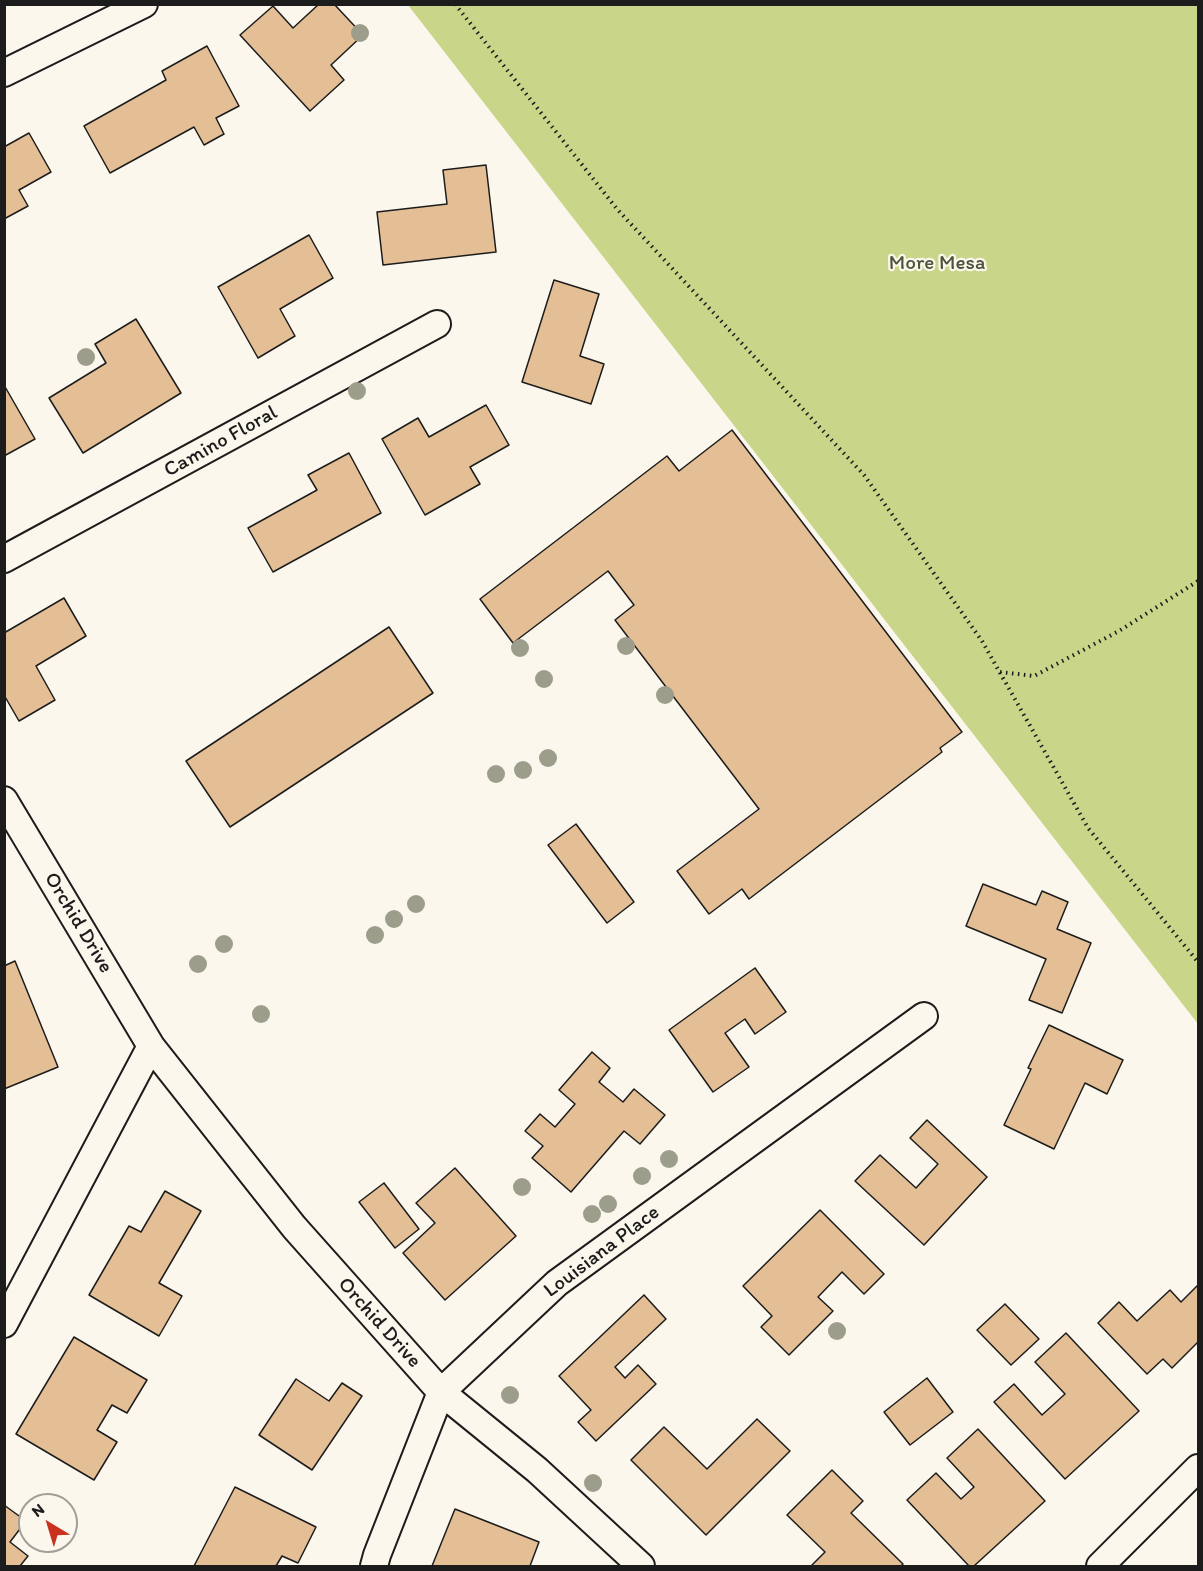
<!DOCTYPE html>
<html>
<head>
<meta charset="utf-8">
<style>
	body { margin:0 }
	#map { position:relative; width:1203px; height:1571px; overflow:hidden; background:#fbf7ec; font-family:Itim,sans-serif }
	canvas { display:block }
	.frame { position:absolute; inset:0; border:6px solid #1c1c1c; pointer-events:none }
	.north { position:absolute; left:18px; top:1493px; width:60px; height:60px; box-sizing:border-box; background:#fbf7ec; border:2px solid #a29f99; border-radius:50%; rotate:322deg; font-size:16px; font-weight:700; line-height:24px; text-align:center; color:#1c1c1c }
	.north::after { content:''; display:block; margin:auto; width:21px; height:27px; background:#c8321e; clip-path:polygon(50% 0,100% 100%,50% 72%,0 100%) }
</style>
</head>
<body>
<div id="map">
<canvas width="1203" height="1571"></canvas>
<div class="frame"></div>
<div class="north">N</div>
</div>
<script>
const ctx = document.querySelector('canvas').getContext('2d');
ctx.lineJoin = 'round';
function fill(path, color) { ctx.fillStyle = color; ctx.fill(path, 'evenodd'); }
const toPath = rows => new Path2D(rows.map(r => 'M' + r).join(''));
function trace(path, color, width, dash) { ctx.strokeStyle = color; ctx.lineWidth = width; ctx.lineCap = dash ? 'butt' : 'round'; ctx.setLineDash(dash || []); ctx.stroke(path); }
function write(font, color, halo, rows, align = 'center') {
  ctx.font = font + ' Itim,sans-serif'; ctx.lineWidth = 4.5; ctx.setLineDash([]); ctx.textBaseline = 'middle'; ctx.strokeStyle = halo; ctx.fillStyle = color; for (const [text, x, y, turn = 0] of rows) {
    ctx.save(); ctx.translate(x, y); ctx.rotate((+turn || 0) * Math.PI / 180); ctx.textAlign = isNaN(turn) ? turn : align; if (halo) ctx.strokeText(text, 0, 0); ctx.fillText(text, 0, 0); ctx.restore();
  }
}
const green = toPath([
	[408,5,1198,5,1198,1024]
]);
const building = toPath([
	[319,4,334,4,363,35,331,65,344,80,310,111,240,35,273,6,293,28,319,4],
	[207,46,239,106,216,118,224,134,204,145,194,127,110,173,84,126,166,80,162,71,207,46],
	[29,133,51,172,19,190,28,206,4,219,4,147,29,133],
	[486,165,496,252,383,265,377,212,447,204,443,170,486,165],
	[309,235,333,278,280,309,295,336,258,358,218,287,309,235],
	[554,280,599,294,580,356,604,364,591,404,522,382,554,280],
	[136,319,181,393,83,453,49,398,106,363,95,344,136,319],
	[4,385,35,439,4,456,4,385],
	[486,405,509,445,470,467,480,484,425,515,382,439,418,418,429,437,486,405],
	[732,430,962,732,940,748,942,752,749,899,742,889,709,914,677,871,759,809,615,620,634,605,608,571,513,643,480,599,667,456,679,471,732,430],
	[349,453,381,513,273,572,248,528,317,490,308,475,349,453],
	[64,598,86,636,36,666,55,700,19,721,4,695,4,633,64,598],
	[389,627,433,693,230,827,186,761,389,627],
	[576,824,634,902,607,923,548,845,576,824],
	[983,884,1036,905,1042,891,1068,902,1057,929,1091,943,1062,1013,1029,1000,1046,959,966,926,983,884],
	[15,961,58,1067,4,1089,4,966,15,961],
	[755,968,786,1012,755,1034,745,1019,725,1033,749,1067,713,1092,669,1030,755,968],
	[1049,1025,1123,1060,1107,1094,1085,1083,1054,1149,1004,1125,1031,1069,1028,1068,1049,1025],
	[592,1052,610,1068,599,1082,623,1102,634,1089,665,1115,640,1144,624,1131,571,1192,532,1158,543,1146,525,1131,540,1114,555,1127,575,1104,559,1090,592,1052],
	[927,1120,987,1177,924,1245,855,1181,880,1155,916,1188,938,1164,910,1138,927,1120],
	[455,1168,516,1236,445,1300,403,1253,435,1223,416,1203,455,1168],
	[384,1183,419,1229,395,1248,359,1202,384,1183],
	[165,1191,201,1211,159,1283,182,1296,159,1336,89,1295,129,1226,141,1232,165,1191],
	[820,1210,884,1274,864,1294,842,1272,818,1297,833,1311,789,1355,761,1327,772,1316,743,1286,820,1210],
	[1198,1285,1198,1342,1172,1368,1163,1359,1147,1374,1098,1323,1119,1302,1137,1321,1170,1290,1181,1302,1198,1285],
	[644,1295,666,1319,615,1367,625,1378,638,1365,656,1384,596,1441,578,1422,591,1410,559,1376,644,1295],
	[1005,1304,1039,1339,1011,1365,977,1330,1005,1304],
	[1066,1333,1139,1411,1065,1479,994,1402,1014,1384,1042,1415,1065,1394,1035,1362,1066,1333],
	[74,1337,147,1380,127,1413,112,1405,97,1430,117,1442,94,1480,16,1434,74,1337],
	[927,1378,953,1412,910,1445,884,1412,927,1378],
	[296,1379,329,1401,342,1383,362,1396,312,1470,259,1435,296,1379],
	[757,1419,790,1451,706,1535,631,1460,664,1427,707,1469,757,1419],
	[978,1429,1045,1501,974,1566,969,1566,907,1500,936,1473,961,1499,974,1487,947,1458,978,1429],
	[832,1470,863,1501,851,1513,903,1564,901,1566,811,1566,825,1552,787,1515,832,1470],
	[235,1487,316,1527,298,1563,282,1556,276,1566,194,1566,235,1487],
	[4,1505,26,1521,10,1542,28,1556,20,1566,4,1566,4,1505],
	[455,1509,539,1542,530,1566,432,1566,455,1509]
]);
const path = toPath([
	[455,4,617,209,864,475,982,641,1088,828,1198,962],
	[1000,672,1034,676,1119,631,1198,581]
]);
const minor = toPath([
	[4,73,144,4],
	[4,559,437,324],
	[4,800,151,1046,294,1227,441,1392,537,1470,641,1566],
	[4,1324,151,1046],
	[374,1566,377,1555,441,1392,557,1283,924,1016],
	[1100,1566,1198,1468]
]);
const trees = [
	[360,33],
	[86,357],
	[357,391],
	[626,646],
	[520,648],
	[544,679],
	[665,695],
	[548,758],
	[523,770],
	[496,774],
	[416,904],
	[394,919],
	[375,935],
	[224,944],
	[198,964],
	[261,1014],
	[669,1159],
	[642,1176],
	[522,1187],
	[608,1204],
	[592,1214],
	[837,1331],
	[510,1395],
	[593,1483]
];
const parkNames = [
	["More Mesa",937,264]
];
const streetNames = [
	["Camino Floral",221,442,-29],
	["Orchid Drive",78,923,59],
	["Louisiana Place",602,1252,-37],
	["Orchid Drive",379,1323,48]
];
fill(green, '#c9d589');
fill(building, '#e4bf95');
trace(building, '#1c1c1c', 1.5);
trace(minor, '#1c1c1c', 30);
trace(path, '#1c1c1c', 4, [1.5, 4.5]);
trace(minor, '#fbf7ec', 26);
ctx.fillStyle = '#9d9d8c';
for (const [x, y] of trees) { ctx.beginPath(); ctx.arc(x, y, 9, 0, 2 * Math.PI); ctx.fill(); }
write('21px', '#50543d', '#fbf7ec', parkNames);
write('21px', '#1c1c1c', '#fbf7ec', streetNames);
</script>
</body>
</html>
